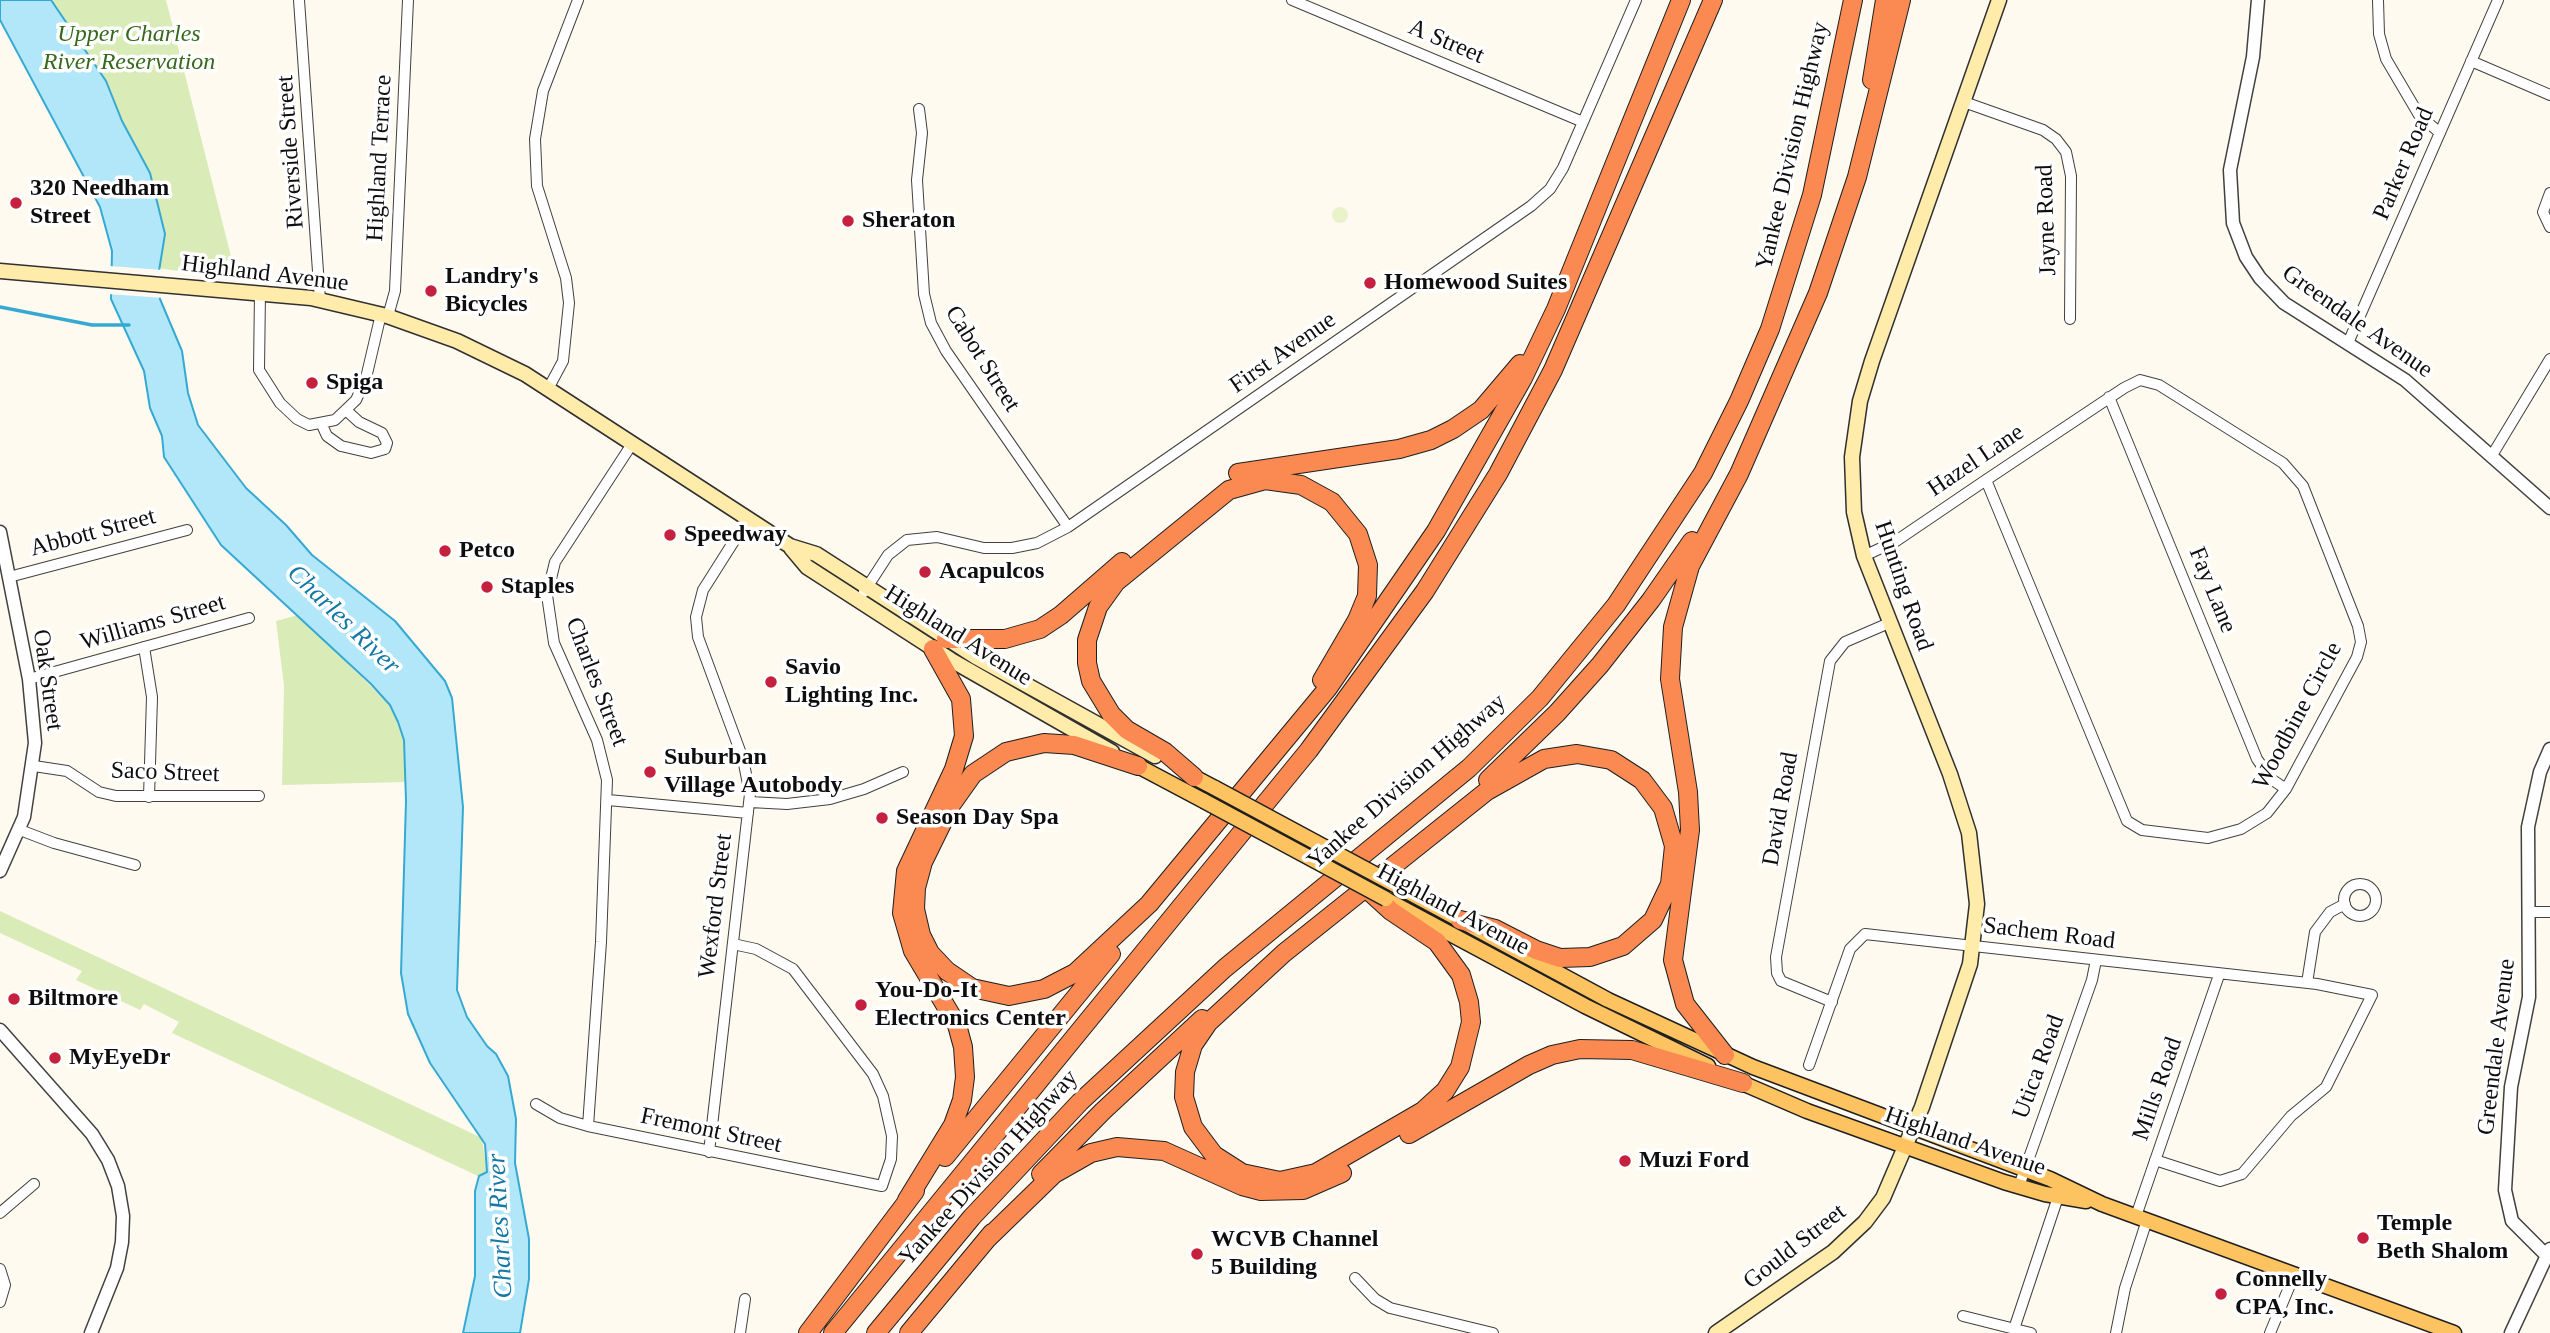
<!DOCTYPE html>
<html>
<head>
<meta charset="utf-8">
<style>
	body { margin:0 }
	canvas { display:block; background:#fffaef }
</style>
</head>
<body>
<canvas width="2550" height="1333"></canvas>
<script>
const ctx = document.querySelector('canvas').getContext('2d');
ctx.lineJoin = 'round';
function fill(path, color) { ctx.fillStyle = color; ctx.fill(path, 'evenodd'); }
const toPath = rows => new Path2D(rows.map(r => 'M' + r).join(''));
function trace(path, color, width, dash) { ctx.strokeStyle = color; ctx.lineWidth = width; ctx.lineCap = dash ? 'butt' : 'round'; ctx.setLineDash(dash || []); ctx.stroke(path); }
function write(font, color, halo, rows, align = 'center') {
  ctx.font = font + ' "Times New Roman",serif'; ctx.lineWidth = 7; ctx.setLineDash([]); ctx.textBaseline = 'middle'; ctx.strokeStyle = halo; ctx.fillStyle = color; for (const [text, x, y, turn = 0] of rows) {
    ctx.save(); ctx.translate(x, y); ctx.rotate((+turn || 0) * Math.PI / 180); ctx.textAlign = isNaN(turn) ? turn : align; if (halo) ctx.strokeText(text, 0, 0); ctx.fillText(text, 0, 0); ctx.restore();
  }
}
const green = toPath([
	[45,0,166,0,237,280,158,268],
	[298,615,390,705,404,740,406,782,282,785,284,686,276,621],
	[0,911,482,1138,487,1173,478,1176,172,1033,179,1022,144,1004,140,1010,76,980,82,971,0,933]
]);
const pitch = toPath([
	'1332 215a8 8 0 1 1 16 0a8 8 0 1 1-16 0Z'
]);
const water = toPath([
	[0,0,51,0,106,81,122,121,150,173,165,234,158,277,160,299,182,351,188,393,198,425,246,488,286,525,312,555,395,621,445,681,452,698,463,807,457,990,467,1017,487,1046,496,1054,508,1076,516,1119,515,1163,529,1239,529,1279,520,1333,463,1333,475,1276,475,1191,479,1176,487,1172,485,1144,430,1063,408,1014,401,973,406,801,404,740,398,722,390,705,371,684,221,545,164,457,162,436,150,408,144,371,111,299,112,251,100,207,0,20,0,0]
]);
const pier = toPath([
	[109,266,163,270,164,298,108,294]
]);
const stream = toPath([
	[0,307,92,325,129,325]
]);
const minor = toPath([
	[299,0,320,300],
	[1292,0,1583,122],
	[2378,0,2379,34,2386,59,2419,115,2440,133],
	[2471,61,2550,95],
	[1964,102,2043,130,2056,139,2066,152,2071,176,2070,319],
	[919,109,922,133,917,180,924,294,931,323,946,351,1068,527],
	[2550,193,2543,212,2550,227],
	[260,292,259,370,280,403,297,419,309,425,335,420,356,400,366,378,381,314],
	[388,316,395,291,408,0],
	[2348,343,2498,0],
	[548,389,563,361,569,303,566,278,537,186,535,139,543,91,578,0],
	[2109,397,2257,759,2271,779,2286,789],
	[322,425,327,436,341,446,371,453,385,449,387,443,382,433,359,422,347,411],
	[2491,457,2550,359],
	[1864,556,1896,541,1986,480,2124,388,2140,380,2159,385,2283,463,2303,486,2358,626,2361,642,2357,657,2286,789,2267,813,2241,829,2208,838,2142,830,2127,821,1986,480],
	[9,577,187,530],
	[864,592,888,555,907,540,937,537,984,548,1012,548,1037,543,1068,527,1531,206,1550,189,1563,168,1636,0],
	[144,647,152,697,149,797],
	[29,679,249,618],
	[34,766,67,771,99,792,116,796,259,796],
	[608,800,748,813],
	[750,802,787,804,830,799,864,789,903,772],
	[20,830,54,843,135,865],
	'2344 900a16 16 0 1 1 32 0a16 16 0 1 1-32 0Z',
	[2529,912,2550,912],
	[2307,983,2315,932,2330,912,2345,904],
	[1832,1002,1781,981,1777,973,1776,957,1830,661,1845,642,1889,623],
	[1809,1065,1850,949,1865,934,2317,984,2372,995,2326,1087,2291,1116,2242,1174,2220,1181,2155,1160],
	[536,1104,560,1118,588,1126,882,1186,891,1159,892,1136,883,1096,873,1074,793,969,756,949,733,944],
	[588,1126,601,942,607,780,597,740,554,643,547,595,555,562,632,444],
	[709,1152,750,794,743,759,698,637,696,617,703,590,748,519],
	[2019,1186,2092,980,2096,960],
	[0,1213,34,1184],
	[2136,1216,2219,975],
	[0,1269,5,1285,0,1302],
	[1355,1278,1375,1299,1390,1308,1493,1333],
	[1963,1316,2031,1333],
	[2014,1329,2058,1197],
	[740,1333,745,1299],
	[2116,1333,2125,1288,2147,1220],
	[2270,1333,2295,1273]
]);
const tertiary = toPath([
	[2258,0,2253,57,2230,170,2233,223,2246,257,2260,278,2284,303,2405,380,2550,508],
	[0,532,29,679,35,743,24,817,0,871],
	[0,1030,92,1134,108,1160,118,1186,123,1216,122,1242,117,1268,91,1333],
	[2546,1255,2512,1221,2505,1190,2511,1087,2529,997,2528,827,2540,772,2550,749],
	[2511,1333,2550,1249]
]);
const secondary = toPath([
	[0,271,311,298,387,316,457,341,525,374,790,546,816,554,976,657,1155,756],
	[791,548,807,567,951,660,1112,752],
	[1716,1333,1833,1252,1865,1222,1883,1198,1922,1107,1970,964,1977,904,1969,833,1950,774,1864,556,1854,512,1852,457,1860,401,1872,361,1999,0]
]);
const primary = toPath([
	[1138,766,1204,801],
	[1194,777,1215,788],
	[1397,886,1608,1000,1753,1067,2050,1179,2102,1204,2454,1333],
	[1387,900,1585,1006,1708,1066],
	[1735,1080,1807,1111,2004,1182,2045,1194,2086,1201]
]);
const motorway = toPath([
	[1872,80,1885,0],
	[1238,473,1399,449,1431,440,1453,429,1481,410,1520,364],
	[946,639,1005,639,1040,629,1061,615,1122,562],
	[1138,766,1074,745,1044,743,1006,752,973,774,951,805,923,862,916,888,915,909,921,935,930,953,947,971,972,988,1009,996,1044,989,1075,973,1149,904,1328,688,1436,531,1523,378,1556,309,1681,0],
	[1194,777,1165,752,1127,730,1111,714,1091,681,1087,663,1087,640,1098,607,1116,582,1229,490,1265,480,1301,485,1332,502,1358,534,1368,565,1367,596,1357,620,1322,680],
	[1488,780,1557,713,1600,665,1651,600,1692,541],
	[1368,890,1391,911,1437,942,1461,975,1469,1002,1471,1022,1460,1067,1445,1091,1423,1111,1316,1173,1280,1181,1242,1173,1214,1155,1193,1127,1184,1097,1185,1072,1193,1045,1208,1023,1284,953,1487,791,1544,759,1577,754,1611,760,1642,780,1663,808,1674,846,1670,884,1653,920,1623,946,1590,957,1560,958,1536,950,1495,929,1460,920],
	[1725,1055,1685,1004,1673,960,1690,830,1688,792,1670,679,1673,627,1690,566,1739,474,1818,293,1857,177,1901,0],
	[1409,1134,1529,1065,1552,1055,1580,1049,1632,1050,1743,1083],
	[945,1157,1111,954],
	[1041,1174,1103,1111,1202,1019],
	[907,1200,953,1125,962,1100,965,1077,963,1047,957,1025,913,951,902,913,906,871,954,769,964,736,961,699,933,649],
	[986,1240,1054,1174,1091,1153,1117,1147,1164,1151,1242,1186,1261,1191,1303,1190,1342,1173],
	[808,1333,915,1191],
	[833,1333,1309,750,1425,591,1498,474,1553,370,1713,0],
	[876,1333,972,1217,1080,1102,1225,968,1469,768,1540,698,1616,605,1703,473,1739,401,1770,329,1812,195,1853,0],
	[909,1333,992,1233]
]);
const primaryBridge = toPath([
	[1215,788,1397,886],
	[1204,801,1386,899]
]);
const markers = [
	[16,203,7,"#c5203d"],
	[848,221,7,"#c5203d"],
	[1370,283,7,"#c5203d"],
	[431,291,7,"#c5203d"],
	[312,383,7,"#c5203d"],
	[670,535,7,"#c5203d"],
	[445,551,7,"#c5203d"],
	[925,572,7,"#c5203d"],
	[487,587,7,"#c5203d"],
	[771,682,7,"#c5203d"],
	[650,772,7,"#c5203d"],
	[882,818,7,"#c5203d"],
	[14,999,7,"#c5203d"],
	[861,1005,7,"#c5203d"],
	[55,1058,7,"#c5203d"],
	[1625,1161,7,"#c5203d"],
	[2363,1238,7,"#c5203d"],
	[1197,1254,7,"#c5203d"],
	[2221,1294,7,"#c5203d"]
];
const parkNames = [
	["Upper Charles",129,35],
	["River Reservation",129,63]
];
const streetNames = [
	["A Street",1446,42,23],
	["Yankee Division Highway",1793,146,-77],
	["Riverside Street",291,152,-94],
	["Highland Terrace",380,158,-87],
	["Parker Road",2404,164,-67],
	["Jayne Road",2047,220,-92],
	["Highland Avenue",265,274,7],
	["Greendale Avenue",2357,322,35],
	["First Avenue",1283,353,-35],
	["Cabot Street",982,359,58],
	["Hazel Lane",1976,461,-34],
	["Abbott Street",93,533,-15],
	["Hunting Road",1903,586,71],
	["Fay Lane",2212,590,68],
	["Williams Street",153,623,-16],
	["Highland Avenue",958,636,32],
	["Oak Street",47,680,82],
	["Charles Street",596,682,69],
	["Woodbine Circle",2298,716,-62],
	["Saco Street",165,773,2],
	["Yankee Division Highway",1407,782,-41],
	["David Road",1781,809,-80],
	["Wexford Street",716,906,-83],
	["Highland Avenue",1453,910,28],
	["Sachem Road",2049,934,7],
	["Greendale Avenue",2497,1047,-83],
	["Utica Road",2039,1067,-70],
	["Mills Road",2158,1089,-71],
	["Fremont Street",711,1131,12],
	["Highland Avenue",1965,1142,19],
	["Yankee Division Highway",989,1168,-48],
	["Gould Street",1795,1247,-38]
];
const poiNames = [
	["320 Needham",30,189],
	["Street",30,217],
	["Sheraton",862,221],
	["Landry's",445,277],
	["Bicycles",445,305],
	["Homewood Suites",1384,283],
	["Spiga",326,383],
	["Speedway",684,535],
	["Petco",459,551],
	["Acapulcos",939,572],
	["Staples",501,587],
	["Savio",785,668],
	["Lighting Inc.",785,696],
	["Suburban",664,758],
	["Village Autobody",664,786],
	["Season Day Spa",896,818],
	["You-Do-It",875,991],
	["Electronics Center",875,1019],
	["Biltmore",28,999],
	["MyEyeDr",69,1058],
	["Muzi Ford",1639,1161],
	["Temple",2377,1224],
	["Beth Shalom",2377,1252],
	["WCVB Channel",1211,1240],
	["5 Building",1211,1268],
	["Connelly",2235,1280],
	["CPA, Inc.",2235,1308]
];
const waterNames = [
	["Charles River",343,620,44],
	["Charles River",501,1226,-93]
];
fill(green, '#d9ebb7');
fill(pitch, '#e9f2c9');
fill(water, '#b2e7f9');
trace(water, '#36a9d3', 2);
fill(pier, '#fffaef');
trace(stream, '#36a9d3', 3.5);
trace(minor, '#414141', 12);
trace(tertiary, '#414141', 15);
trace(secondary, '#303030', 17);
trace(primary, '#1f1f1f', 17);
trace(motorway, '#1f1f1f', 20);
trace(minor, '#fff', 10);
trace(tertiary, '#fff', 12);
trace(secondary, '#ffebaa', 14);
trace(primary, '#fec361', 14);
trace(motorway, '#fa8952', 18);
trace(primaryBridge, '#1f1f1f', 17, []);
trace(primaryBridge, '#fec361', 14);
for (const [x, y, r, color] of markers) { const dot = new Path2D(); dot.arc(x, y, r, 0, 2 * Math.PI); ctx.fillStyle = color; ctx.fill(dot); trace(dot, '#fff', 2.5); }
write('italic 24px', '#36691b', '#fff', parkNames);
write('24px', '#0e0e0e', '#fff', streetNames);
write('bold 24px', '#0e0e0e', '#fff', poiNames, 'left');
write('italic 26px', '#1278a6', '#fff', waterNames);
</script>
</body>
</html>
